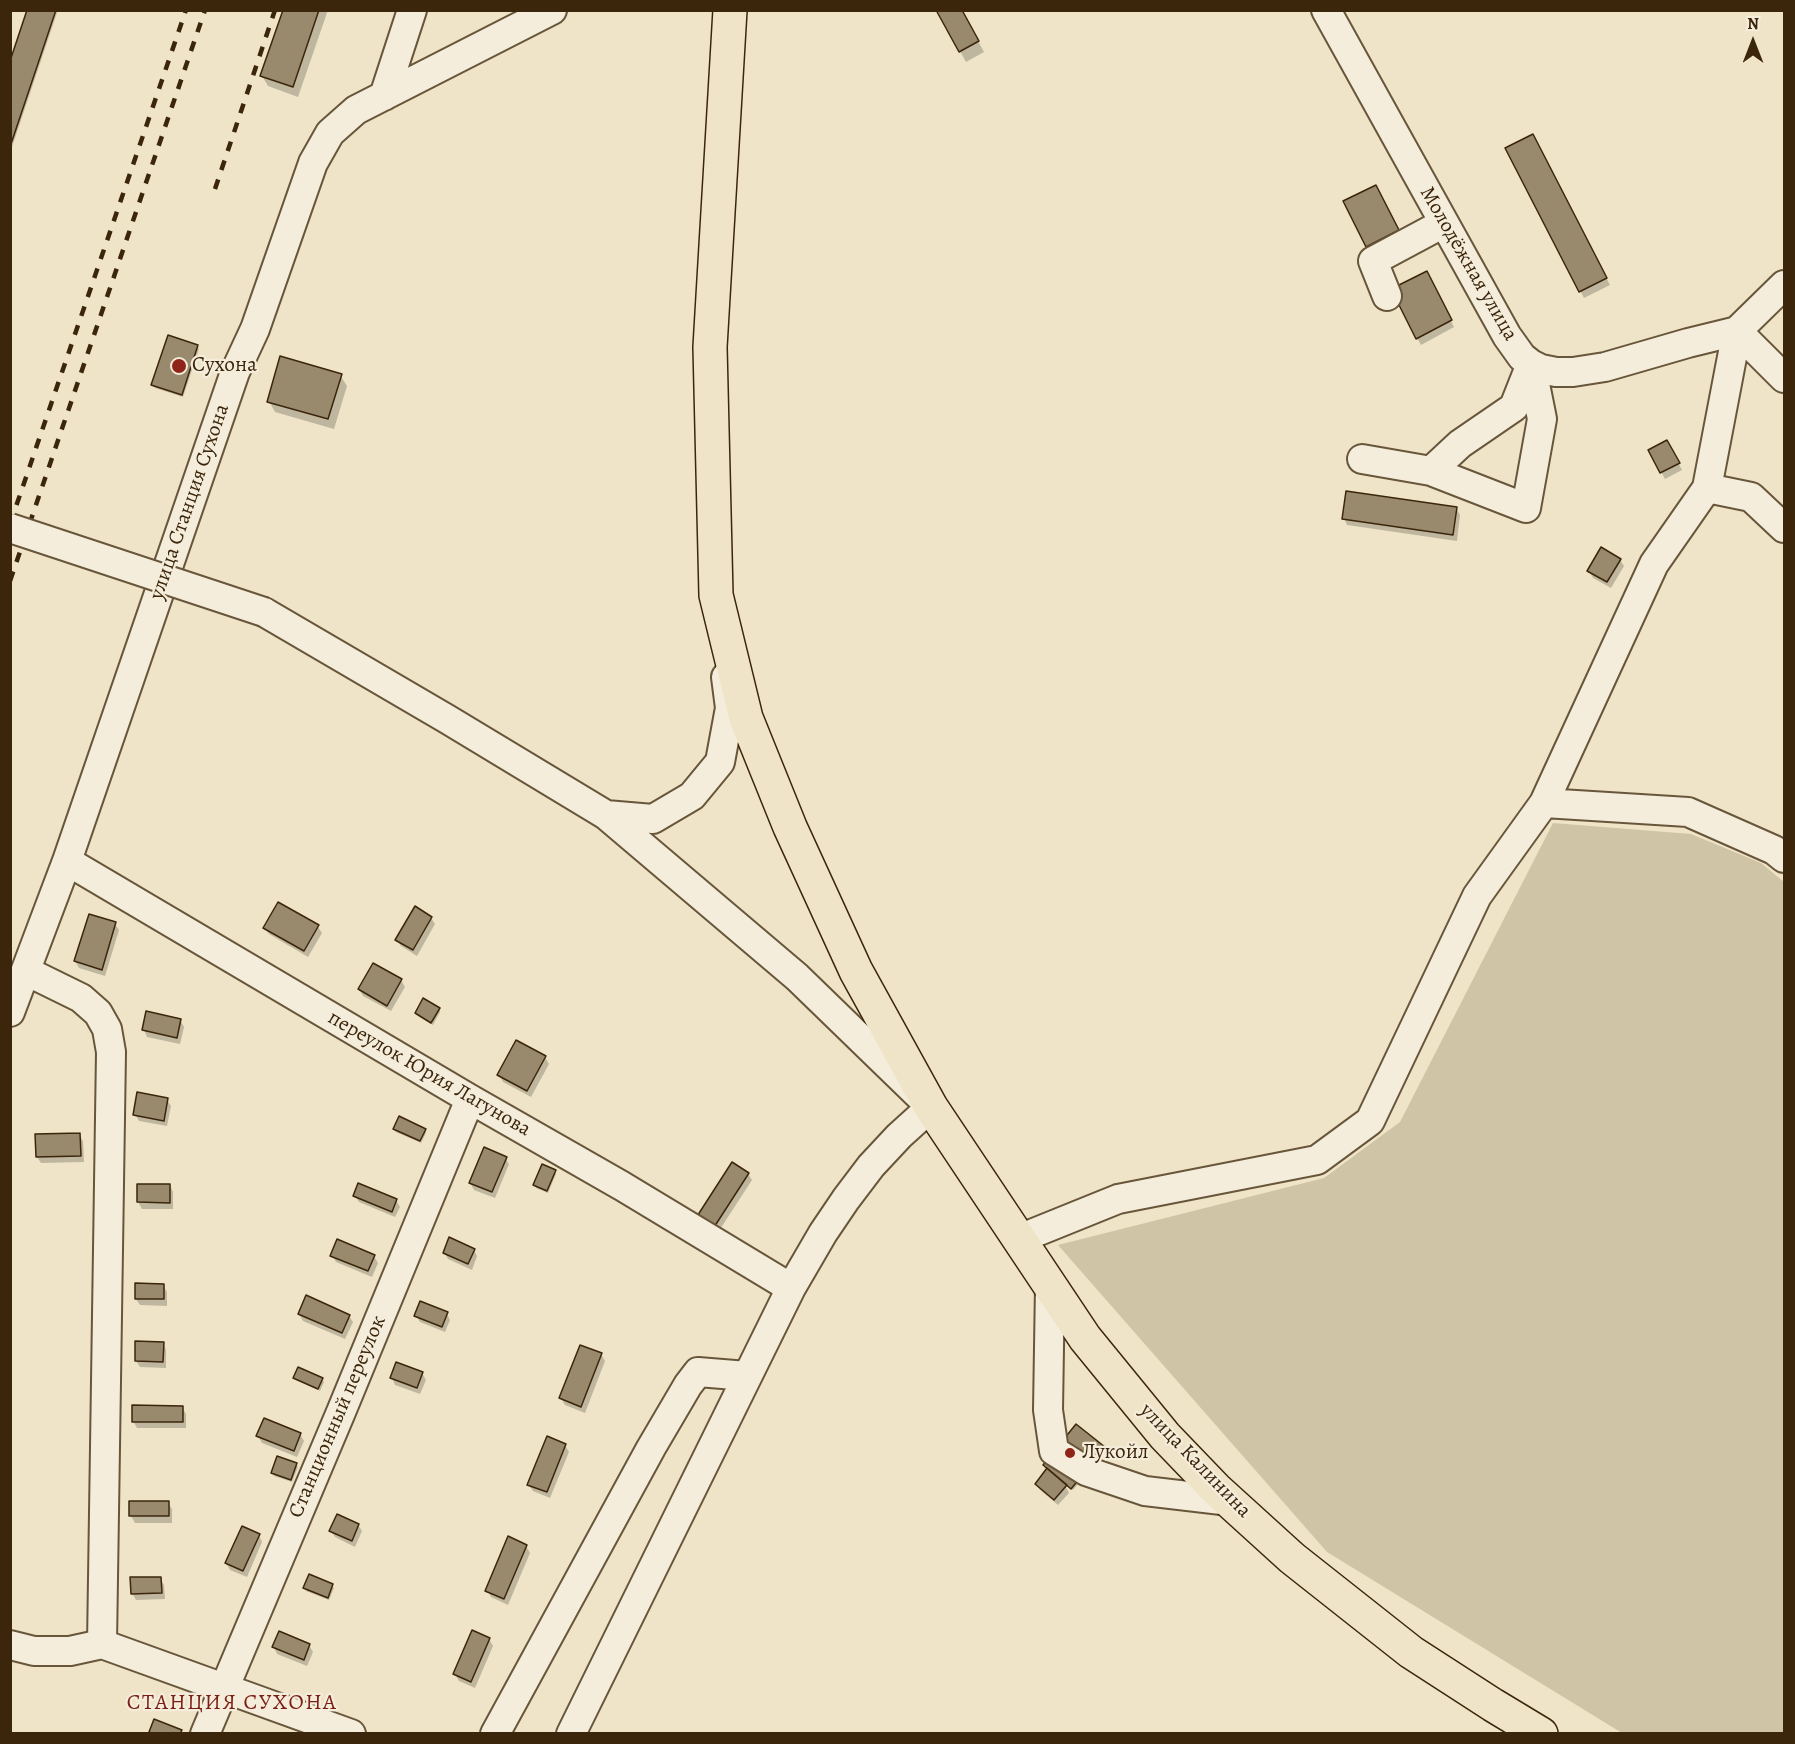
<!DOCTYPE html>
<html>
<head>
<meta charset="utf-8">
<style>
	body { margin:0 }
	#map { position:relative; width:1795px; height:1744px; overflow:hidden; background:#efe4c7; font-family:Alegreya,serif }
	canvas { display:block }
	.frame { position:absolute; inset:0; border:12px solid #3b260c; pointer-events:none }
	.north { position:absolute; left:1723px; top:12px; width:60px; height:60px; -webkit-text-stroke:4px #f5eddb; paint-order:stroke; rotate:0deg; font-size:16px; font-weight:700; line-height:24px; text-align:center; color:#3b260c }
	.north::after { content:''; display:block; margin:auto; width:21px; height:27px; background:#3b260c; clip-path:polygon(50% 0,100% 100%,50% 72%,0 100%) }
</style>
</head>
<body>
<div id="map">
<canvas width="1795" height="1744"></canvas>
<div class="frame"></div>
<div class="north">N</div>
</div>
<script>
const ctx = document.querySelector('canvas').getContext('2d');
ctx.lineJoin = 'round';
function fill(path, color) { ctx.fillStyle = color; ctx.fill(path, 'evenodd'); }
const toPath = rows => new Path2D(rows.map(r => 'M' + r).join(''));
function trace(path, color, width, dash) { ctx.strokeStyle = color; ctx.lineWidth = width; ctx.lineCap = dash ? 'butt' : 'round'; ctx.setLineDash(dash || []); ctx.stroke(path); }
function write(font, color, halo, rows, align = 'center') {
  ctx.font = font + ' Alegreya,serif'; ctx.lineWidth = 4.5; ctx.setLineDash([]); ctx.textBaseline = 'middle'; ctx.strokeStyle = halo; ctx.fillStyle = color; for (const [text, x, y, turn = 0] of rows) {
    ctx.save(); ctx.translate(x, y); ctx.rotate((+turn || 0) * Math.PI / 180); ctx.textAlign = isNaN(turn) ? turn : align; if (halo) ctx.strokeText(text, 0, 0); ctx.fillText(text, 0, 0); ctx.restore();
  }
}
const green = toPath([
	[1553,823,1691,834,1761,863,1784,882,1784,1733,1622,1733,1327,1552,1058,1245,1324,1178,1400,1122]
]);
const shadow = toPath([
	[29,10,58,10,10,153,10,66],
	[284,10,328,10,298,97,268,86,262,76],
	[937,10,961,10,984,52,966,62],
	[1536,142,1610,285,1584,298,1507,149],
	[1379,193,1402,237,1371,252,1367,246],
	[1430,280,1454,327,1421,345,1417,338],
	[197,346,199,349,183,397,155,388,153,385],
	[340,375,347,386,334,429,275,412,269,401],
	[1667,442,1682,470,1665,479,1650,451],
	[1456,508,1460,515,1457,541,1347,525,1344,518],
	[1620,560,1624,566,1611,588,1593,578,1589,571],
	[431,918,435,924,417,956,401,946,397,940],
	[115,924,119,930,105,976,79,968,75,961],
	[318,927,322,933,308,957,269,934,265,928],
	[401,980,405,987,391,1011,363,996,359,989],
	[439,1009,440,1012,433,1025,418,1016,416,1013],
	[180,1020,184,1027,180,1044,147,1037,144,1030],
	[545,1057,549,1064,531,1097,503,1082,499,1075],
	[167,1100,171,1106,167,1126,139,1121,135,1114],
	[394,1129,425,1130,426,1133,421,1143,396,1132],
	[79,1135,83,1141,84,1162,41,1163,37,1157],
	[505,1158,509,1164,495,1198,474,1190,470,1183],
	[555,1172,556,1174,548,1193,536,1188,535,1185],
	[748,1174,752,1180,715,1237,700,1227],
	[170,1185,173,1192,173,1209,142,1209,138,1202],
	[355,1196,396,1200,400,1207,395,1217,359,1202],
	[474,1250,477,1256,472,1270,448,1259,444,1252],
	[332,1255,374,1256,378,1263,372,1277,336,1262],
	[163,1285,167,1292,167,1306,140,1305,136,1299],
	[299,1314,349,1316,353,1322,345,1339,303,1321],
	[447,1314,450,1320,445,1332,420,1322,416,1315],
	[163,1343,166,1350,166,1368,140,1367,136,1361],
	[601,1354,605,1361,585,1413,565,1405,561,1398],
	[422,1373,426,1380,420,1394,395,1385,392,1378],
	[295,1378,322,1379,324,1382,320,1391,296,1380],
	[182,1407,186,1414,186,1428,137,1428,133,1421],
	[1076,1426,1106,1451,1073,1490,1064,1483,1069,1493,1058,1505,1040,1490,1036,1484],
	[300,1434,304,1441,297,1457,262,1443,258,1436],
	[565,1445,569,1452,550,1498,533,1491,529,1485],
	[296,1464,298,1467,292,1482,274,1476,273,1473],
	[168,1503,172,1509,172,1523,135,1523,131,1516],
	[358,1525,362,1531,355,1547,335,1537,331,1531],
	[259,1535,262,1542,247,1577,230,1570,226,1563],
	[526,1546,530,1553,508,1605,491,1597,487,1590],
	[160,1578,164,1585,165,1599,136,1600,132,1593],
	[332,1586,334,1588,329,1600,306,1591,305,1588],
	[489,1639,493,1646,475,1688,459,1681,455,1674],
	[309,1645,313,1652,307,1666,277,1654,274,1647]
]);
const building = toPath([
	[27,10,56,10,10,147,10,61,27,10],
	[283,10,319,10,293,87,260,76,283,10],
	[936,10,962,10,979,41,959,52,936,10],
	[1533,134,1607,278,1579,292,1505,148,1533,134],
	[1376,185,1399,230,1366,247,1343,201,1376,185],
	[1427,271,1452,320,1416,339,1391,289,1427,271],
	[168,335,198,345,182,395,151,385,168,335],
	[280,356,342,374,328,419,267,402,280,356],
	[1667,440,1680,463,1660,473,1648,450,1667,440],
	[1346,491,1457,507,1453,535,1342,519,1346,491],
	[1601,547,1621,559,1607,582,1587,571,1601,547],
	[278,902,319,925,304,951,263,928,278,902],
	[415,906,432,917,413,950,395,940,415,906],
	[89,914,116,922,102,970,74,961,89,914],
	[373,963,402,979,387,1006,358,989,373,963],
	[423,998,440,1008,431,1023,415,1013,423,998],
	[146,1011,181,1019,177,1038,142,1030,146,1011],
	[516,1040,546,1056,527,1091,497,1075,516,1040],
	[137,1092,168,1098,164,1121,133,1115,137,1092],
	[399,1116,426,1129,420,1141,393,1129,399,1116],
	[80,1133,81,1156,36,1157,35,1134,80,1133],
	[484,1147,507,1157,492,1192,469,1183,484,1147],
	[732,1162,749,1173,711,1232,694,1221,732,1162],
	[542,1164,556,1170,547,1191,533,1185,542,1164],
	[358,1183,397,1199,392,1212,353,1196,358,1183],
	[137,1184,170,1184,170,1203,137,1202,137,1184],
	[449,1237,475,1249,468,1264,443,1253,449,1237],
	[337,1239,375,1255,368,1271,330,1256,337,1239],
	[135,1283,164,1284,164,1299,135,1299,135,1283],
	[306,1295,350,1315,342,1333,298,1314,306,1295],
	[420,1301,448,1312,442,1327,414,1316,420,1301],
	[135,1341,164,1342,163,1362,135,1361,135,1341],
	[580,1345,602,1353,581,1407,559,1398,580,1345],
	[396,1362,423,1372,417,1388,390,1378,396,1362],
	[298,1367,323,1378,318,1389,293,1378,298,1367],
	[132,1405,183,1406,183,1422,132,1422,132,1405],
	[264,1418,301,1433,294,1451,256,1436,264,1418],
	[1076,1424,1105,1447,1071,1489,1043,1465,1076,1424],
	[547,1436,566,1444,547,1492,527,1485,547,1436],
	[277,1456,297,1463,291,1480,271,1473,277,1456],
	[1047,1468,1067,1485,1054,1500,1035,1484,1047,1468],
	[129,1501,169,1501,169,1516,129,1516,129,1501],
	[337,1514,359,1524,352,1541,329,1531,337,1514],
	[242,1526,260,1534,243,1571,225,1563,242,1526],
	[508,1536,527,1545,504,1599,485,1591,508,1536],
	[309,1574,333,1584,328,1598,303,1588,309,1574],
	[130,1577,161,1577,162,1593,131,1594,130,1577],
	[472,1630,490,1638,471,1682,453,1674,472,1630],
	[279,1631,310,1644,304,1660,272,1647,279,1631],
	[154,1719,182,1730,180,1734,153,1734,149,1732,154,1719]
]);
const minor = toPath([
	[1326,10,1507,336,1522,357,1531,364,1541,369,1556,372,1573,372,1605,367,1688,343,1737,331,1784,378],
	[384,96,412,10],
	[1387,296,1373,261,1444,223],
	[1362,459,1431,471,1460,444,1514,407,1531,364],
	[1431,471,1526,508,1542,419,1531,364],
	[1707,488,1751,497,1784,528],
	[264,612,447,719,606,815,797,977,931,1107,899,1136,871,1166,846,1199,823,1233,791,1288,571,1734],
	[1544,803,1688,812,1774,850,1784,858],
	[606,815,653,819,692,796,720,762,730,708,726,677],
	[67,861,470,1099,622,1186,791,1288],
	[26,971,81,998,98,1013,107,1029,111,1052,102,1644,351,1734],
	[10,1012,67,861,235,372,255,329,313,163,330,133,356,110,552,10],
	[1019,1239,1118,1199,1317,1160,1370,1121,1477,896,1544,803,1654,564,1707,488,1737,331,1784,285],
	[1050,1285,1048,1410,1054,1451,1086,1471,1145,1491,1230,1501],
	[10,1645,34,1651,70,1651,102,1644],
	[205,1734,341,1412,470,1099],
	[495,1734,651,1448,688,1385,698,1372,747,1376]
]);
const major = toPath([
	[730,10,710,347,716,595,746,718,790,827,856,971,931,1107,1085,1338,1165,1436,1216,1489,1292,1558,1411,1652,1493,1705,1541,1734]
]);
const rail = toPath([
	[215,189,275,10],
	[10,524,186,10],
	[10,581,205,10]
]);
const minorBridge = toPath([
	[10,528,264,612]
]);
const markers = [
	[179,366,8,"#8f2418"],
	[1070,1453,6,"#8f2418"]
];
const streetNames = [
	["Молодёжная улица",1468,264,60],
	["улица Станция Сухона",190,502,-71],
	["переулок Юрия Лагунова",429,1074,30],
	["Станционный переулок",338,1417,-67],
	["улица Калинина",1195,1461,46]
];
const poiNames = [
	["Сухона",192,366],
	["Лукойл",1082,1453]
];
const neighbourhoodNames = [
	["СТАНЦИЯ СУХОНА",232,1704]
];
fill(green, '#d0c4a7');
fill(shadow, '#0003');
fill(building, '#99896d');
trace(building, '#3b260c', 1.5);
trace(minor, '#68563b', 32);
trace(major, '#3b260c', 36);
trace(minor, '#f5eddb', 28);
trace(major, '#efe4c7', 33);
trace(rail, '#3b260c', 4.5, [10, 10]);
trace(minorBridge, '#68563b', 32, []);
trace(minorBridge, '#f5eddb', 28);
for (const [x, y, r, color] of markers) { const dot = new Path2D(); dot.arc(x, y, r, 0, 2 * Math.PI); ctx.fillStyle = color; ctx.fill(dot); trace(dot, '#f5eddb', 2); }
write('21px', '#3b260c', '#f5eddb', streetNames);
write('21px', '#3b260c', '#f5eddb', poiNames, 'left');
ctx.letterSpacing = '1.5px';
write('22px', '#7a1f14', '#f5eddb', neighbourhoodNames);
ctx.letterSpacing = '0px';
</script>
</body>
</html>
